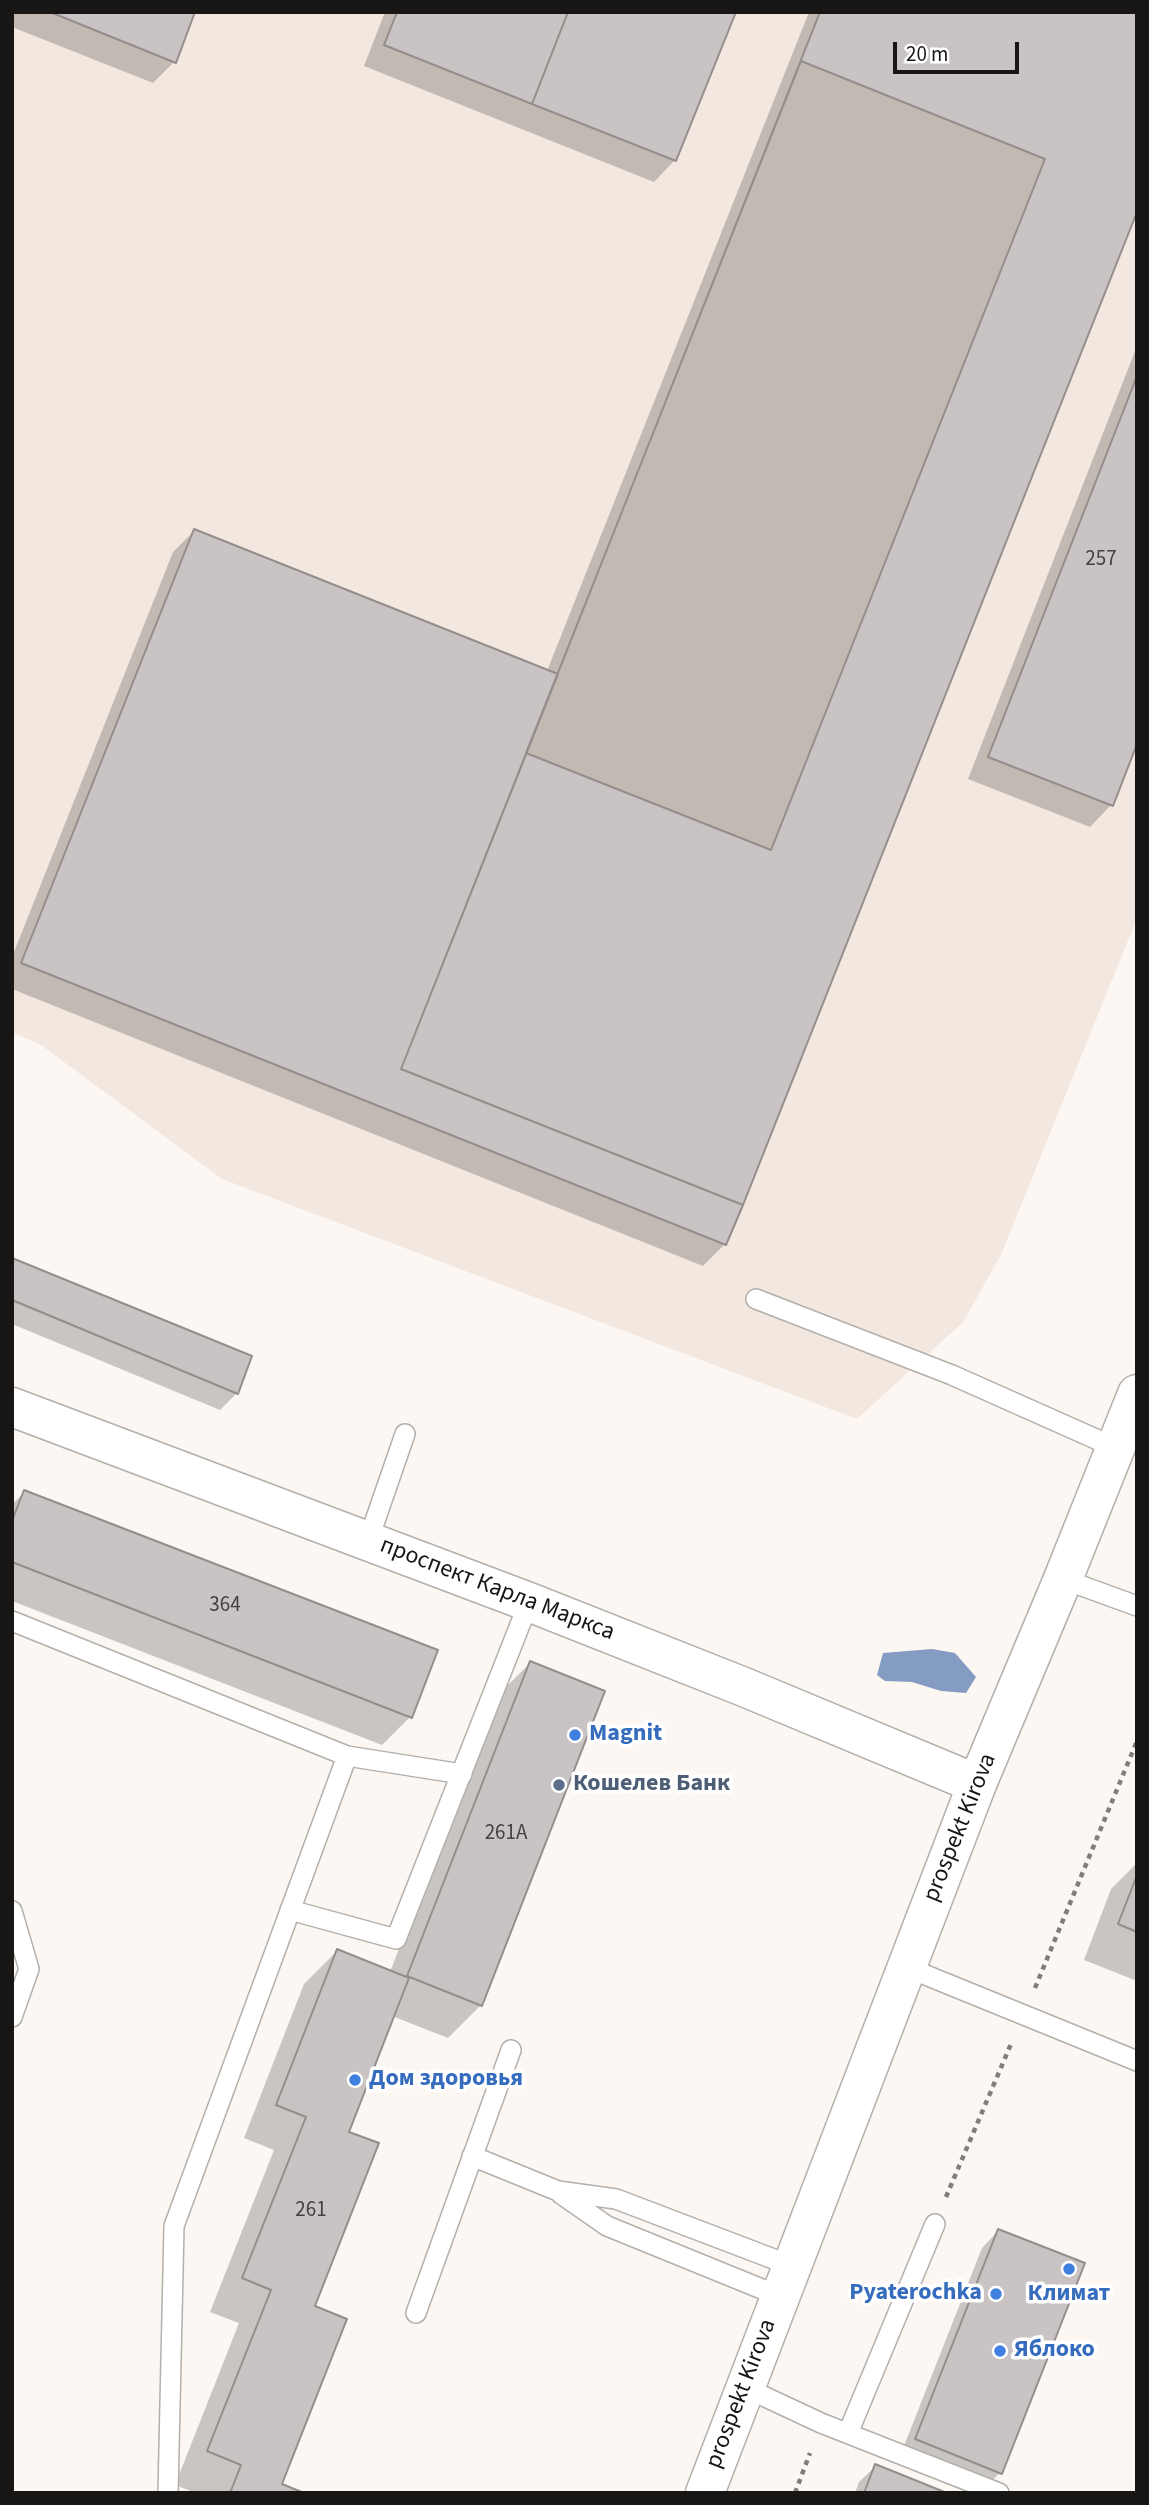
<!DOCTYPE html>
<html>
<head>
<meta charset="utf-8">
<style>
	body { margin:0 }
	#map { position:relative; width:1149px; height:2505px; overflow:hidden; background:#fcf7f3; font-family:"Source Sans 3",sans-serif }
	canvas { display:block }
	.frame { position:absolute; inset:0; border:14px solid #181615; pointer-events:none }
	.scale { position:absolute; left:893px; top:42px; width:126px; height:32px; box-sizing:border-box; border:4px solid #181615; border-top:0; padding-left:9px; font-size:21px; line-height:24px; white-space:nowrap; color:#181615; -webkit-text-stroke:5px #fff; paint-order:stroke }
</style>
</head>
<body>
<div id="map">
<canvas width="1149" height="2505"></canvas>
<div class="frame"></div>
<div class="scale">20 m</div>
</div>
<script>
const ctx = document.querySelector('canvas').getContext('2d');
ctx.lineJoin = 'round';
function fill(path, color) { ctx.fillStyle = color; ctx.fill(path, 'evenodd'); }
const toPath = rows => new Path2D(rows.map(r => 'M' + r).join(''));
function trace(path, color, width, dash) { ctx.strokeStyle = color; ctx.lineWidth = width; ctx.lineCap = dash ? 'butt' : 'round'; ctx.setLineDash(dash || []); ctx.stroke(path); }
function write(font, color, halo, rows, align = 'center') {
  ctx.font = font + ' "Source Sans 3",sans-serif'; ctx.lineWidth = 7; ctx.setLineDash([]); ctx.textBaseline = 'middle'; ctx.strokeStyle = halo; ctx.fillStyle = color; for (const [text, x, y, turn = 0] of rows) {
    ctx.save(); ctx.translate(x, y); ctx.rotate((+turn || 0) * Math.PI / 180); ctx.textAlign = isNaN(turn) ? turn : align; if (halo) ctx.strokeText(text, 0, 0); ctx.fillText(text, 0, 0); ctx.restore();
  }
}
const built = toPath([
	[12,12,1137,12,1137,918,1001,1255,963,1322,857,1419,222,1179,41,1045,12,1032]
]);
const water = toPath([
	[932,1649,955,1653,976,1677,966,1693,941,1691,912,1682,885,1681,877,1675,883,1653]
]);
const shadow = toPath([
	[12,12,193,12,174,62,153,83,12,27],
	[385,12,734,12,675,160,654,182,364,66],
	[809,12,1137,12,725,1244,703,1266,12,989,12,957,173,552,194,531,547,671],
	[1137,346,1137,740,1111,805,1090,827,968,779],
	[12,1260,237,1393,220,1410,12,1324],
	[25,1492,410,1717,382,1745,12,1601,12,1504],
	[530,1663,481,2005,448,2038,392,2016,346,2133,280,2485,299,2493,196,2493,175,2485,239,2323,210,2312,274,2150,244,2138,304,1984,337,1951,390,1972,497,1696],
	[1137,1863,1137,1981,1084,1960,1111,1889],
	[998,2231,1000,2473,983,2489,900,2456,982,2248],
	[876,2466,942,2493,855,2493,859,2482]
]);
const building = toPath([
	[50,12,195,12,176,63,50,12],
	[397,12,568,12,532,104,384,45,397,12],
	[568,12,736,12,676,161,532,104,568,12],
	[820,12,1137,12,1137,212,743,1205,401,1069,820,12],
	[801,61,1045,159,771,850,526,753,801,61],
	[1137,376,1137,744,1113,806,988,757,1137,376],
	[194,529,558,674,401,1069,743,1205,726,1245,21,963,194,529],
	[12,1258,252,1356,238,1394,12,1300,12,1258],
	[24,1490,438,1650,412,1718,12,1562,12,1521,24,1490],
	[530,1661,605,1691,482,2006,407,1976,530,1661],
	[1137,1875,1137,1932,1118,1924,1137,1875],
	[337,1949,409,1978,349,2132,379,2143,315,2306,347,2319,282,2484,304,2493,230,2493,241,2465,207,2451,271,2290,242,2278,306,2117,276,2105,337,1949],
	[998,2229,1085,2263,1002,2474,915,2439,998,2229],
	[875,2464,947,2493,864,2493,875,2464]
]);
const path = toPath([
	[1035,1988,1137,1741],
	[946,2197,1011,2044],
	[795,2493,810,2453]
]);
const lane = toPath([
	[756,1299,952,1375,1116,1448],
	[368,1541,405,1434],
	[1063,1579,1137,1606],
	[12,1621,347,1756],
	[290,1910,396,1939,529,1602],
	[12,1911,29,1969,12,2017],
	[906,1967,1137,2061],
	[472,2156,558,2191,616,2199,792,2266],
	[561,2194,607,2226,779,2296],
	[416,2313,511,2050],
	[744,2387,821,2423,999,2493],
	[848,2433,935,2224],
	[168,2493,174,2226,347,1756,462,1774]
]);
const street = toPath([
	[12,1407,529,1602,744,1687,977,1784]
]);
const primary = toPath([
	[705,2493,977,1784,1063,1579,1137,1394]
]);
const markers = [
	[575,1735,7,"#3f7fe0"],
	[559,1785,7,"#5c6f8a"],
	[355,2080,7,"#3f7fe0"],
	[1069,2269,7,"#3f7fe0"],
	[996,2294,7,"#3f7fe0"],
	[1000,2351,7,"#3f7fe0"]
];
const numberNames = [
	["257",1101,560],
	["364",225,1606],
	["261А",506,1834],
	["261",311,2211]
];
const streetNames = [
	["проспект Карла Маркса",497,1590,21],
	["prospekt Kirova",961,1828,-68],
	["prospekt Kirova",742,2394,-69]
];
const shopNames = [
	["Magnit",589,1735],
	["Дом здоровья",369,2080],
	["Pyaterochka",982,2294,"right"],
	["Климат",1069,2295,"center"],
	["Яблоко",1014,2351]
];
const serviceNames = [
	["Кошелев Банк",573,1785]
];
fill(built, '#f3e8df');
fill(water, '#859cc2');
fill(shadow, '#0003');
fill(building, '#cac3c3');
trace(building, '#938d8c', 2);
trace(lane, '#b3afab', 22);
trace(street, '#b3afab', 41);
trace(primary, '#b3afab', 41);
trace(path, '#807d7a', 4.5, [5, 5]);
trace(lane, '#fff', 19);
trace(street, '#fff', 38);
trace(primary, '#fff', 38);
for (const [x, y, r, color] of markers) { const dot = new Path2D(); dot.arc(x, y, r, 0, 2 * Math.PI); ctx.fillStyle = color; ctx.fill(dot); trace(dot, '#fff', 2.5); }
write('21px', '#444140', null, numberNames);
write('24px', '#181615', '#fff', streetNames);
write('bold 24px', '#366cbe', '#fff', shopNames, 'left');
write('bold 24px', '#4e5e75', '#fff', serviceNames, 'left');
</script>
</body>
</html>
